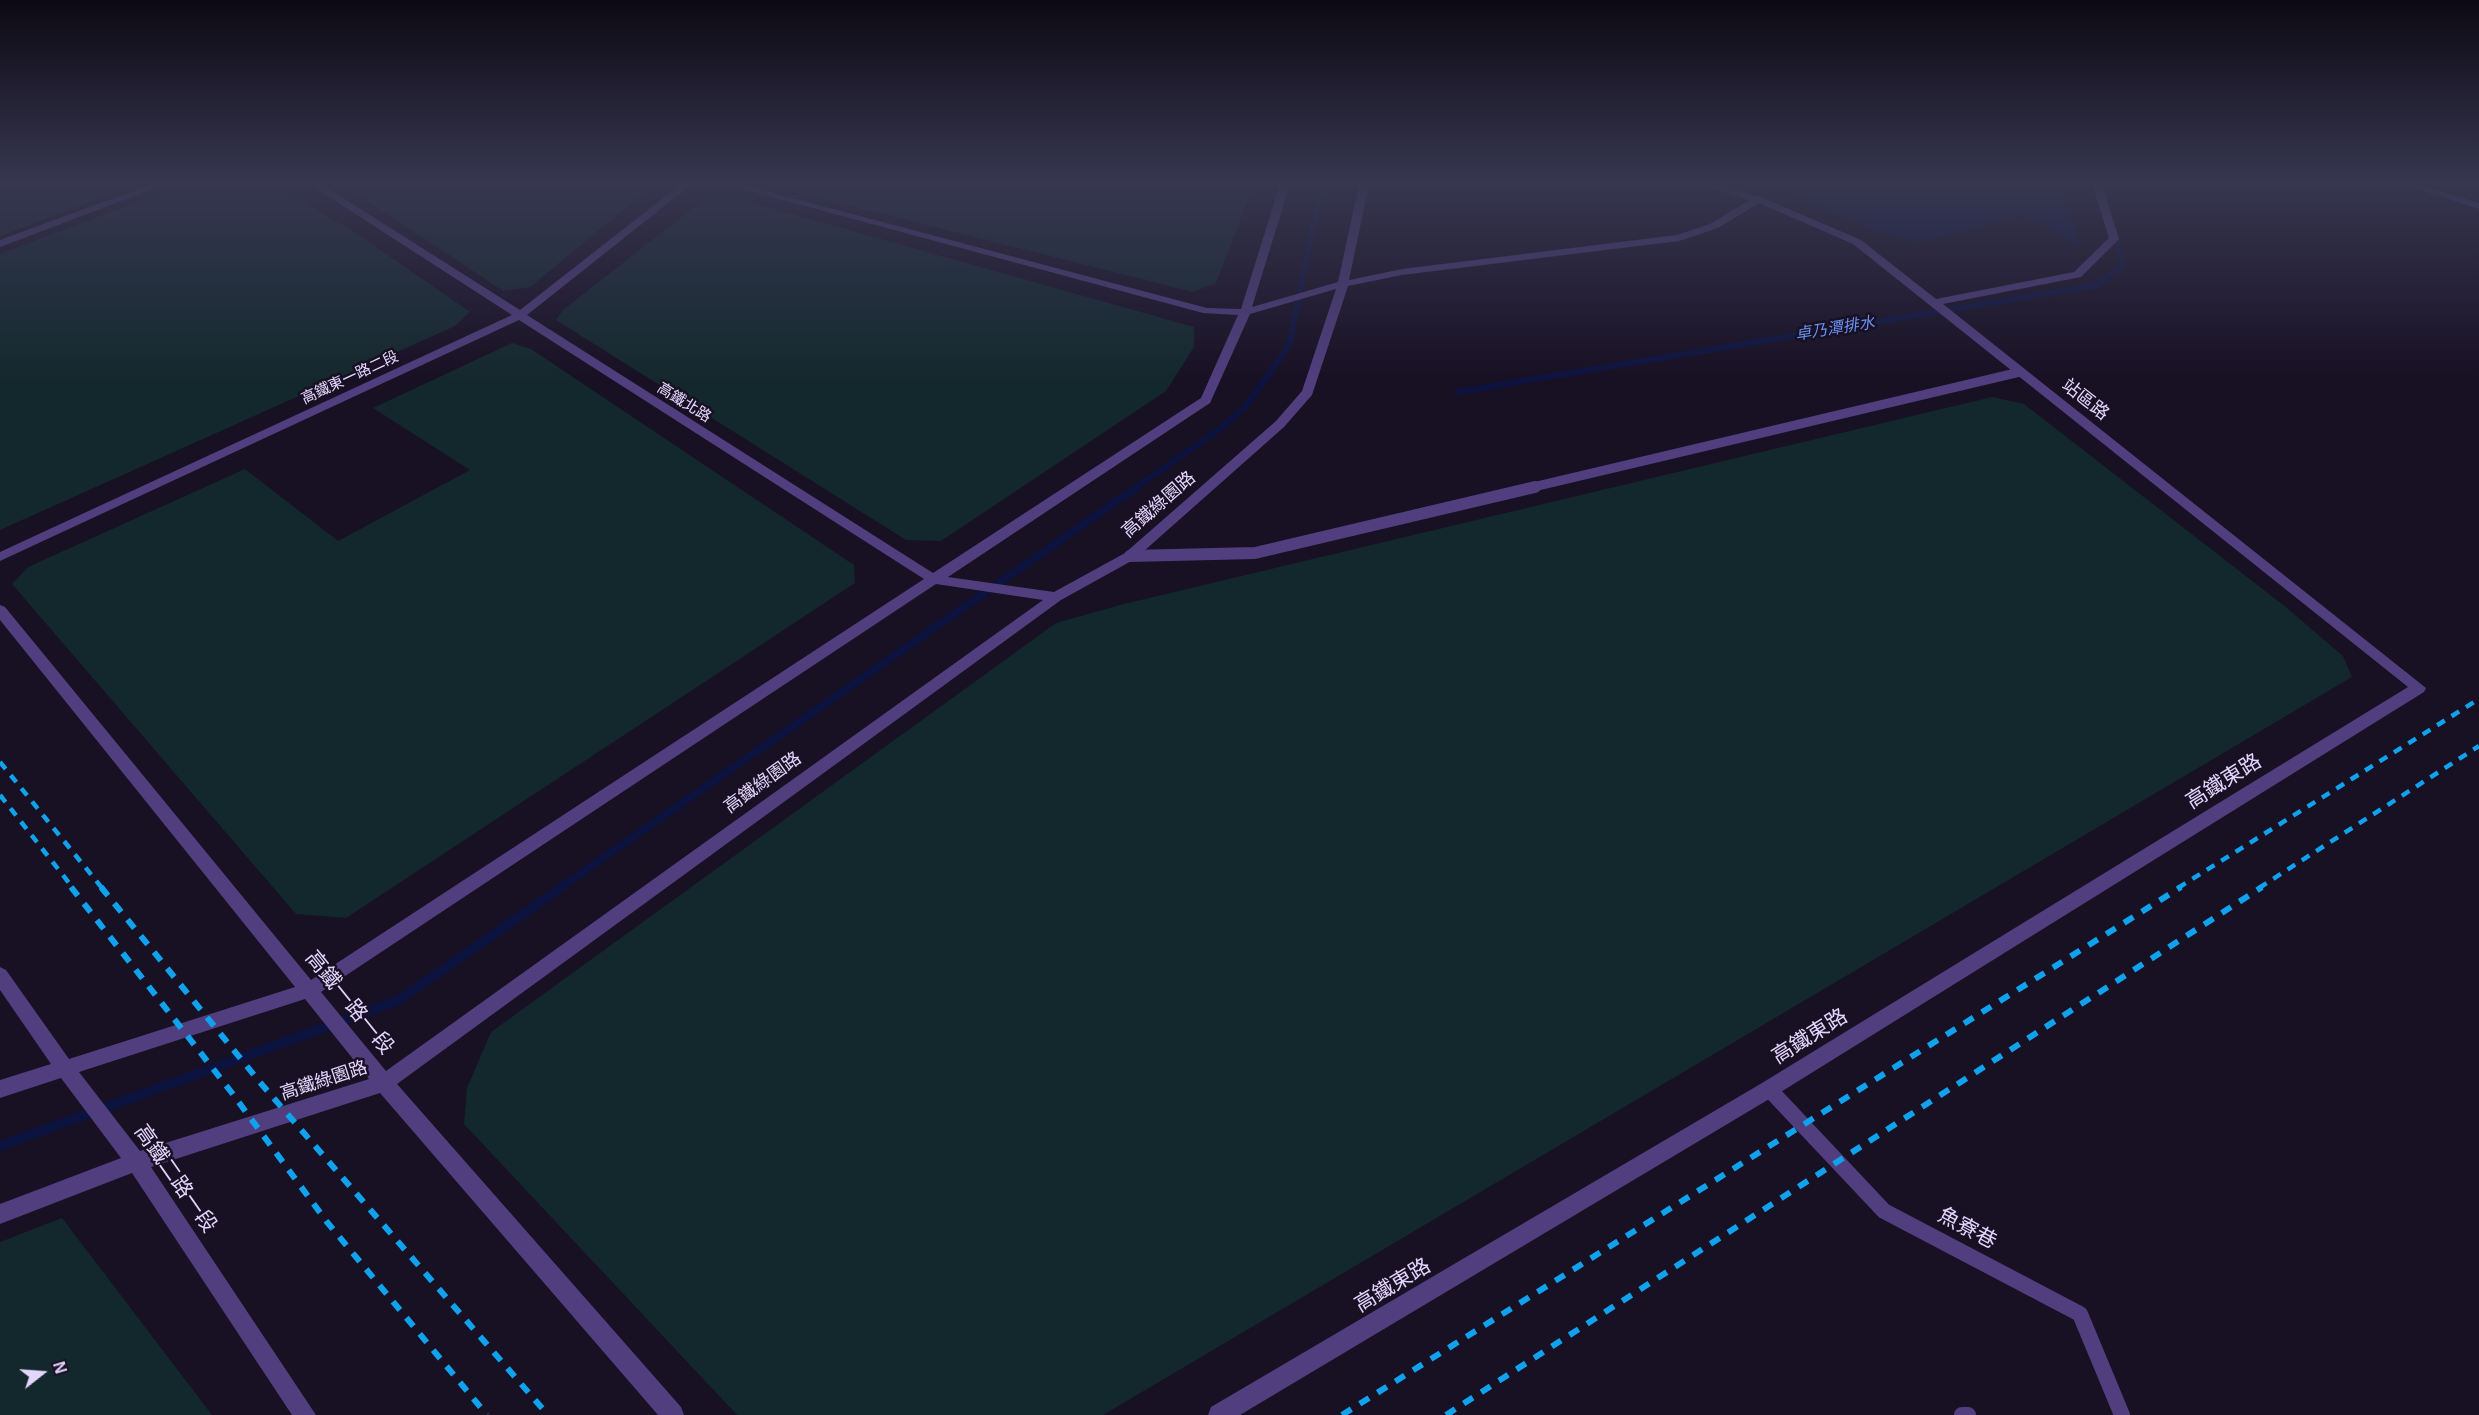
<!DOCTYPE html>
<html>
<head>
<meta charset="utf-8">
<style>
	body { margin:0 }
	#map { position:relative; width:2479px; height:1415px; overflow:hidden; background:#181023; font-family:Helvetica,sans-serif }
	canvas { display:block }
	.north { position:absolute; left:12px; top:1343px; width:60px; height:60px; -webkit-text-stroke:4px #181023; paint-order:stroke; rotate:73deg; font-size:16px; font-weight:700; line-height:24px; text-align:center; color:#e3d5fc }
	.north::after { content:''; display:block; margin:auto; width:21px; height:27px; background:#e3d5fc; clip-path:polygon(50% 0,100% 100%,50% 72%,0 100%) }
</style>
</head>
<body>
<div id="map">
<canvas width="2479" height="1415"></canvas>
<div class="north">N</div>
</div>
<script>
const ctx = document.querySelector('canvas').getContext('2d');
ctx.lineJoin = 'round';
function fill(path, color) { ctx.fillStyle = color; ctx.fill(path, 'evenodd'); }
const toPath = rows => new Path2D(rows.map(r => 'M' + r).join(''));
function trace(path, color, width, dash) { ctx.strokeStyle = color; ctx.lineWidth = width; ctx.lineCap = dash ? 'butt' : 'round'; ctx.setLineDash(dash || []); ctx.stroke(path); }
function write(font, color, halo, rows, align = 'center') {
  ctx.font = font + ' Helvetica,"Noto Sans TC",sans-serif'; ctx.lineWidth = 5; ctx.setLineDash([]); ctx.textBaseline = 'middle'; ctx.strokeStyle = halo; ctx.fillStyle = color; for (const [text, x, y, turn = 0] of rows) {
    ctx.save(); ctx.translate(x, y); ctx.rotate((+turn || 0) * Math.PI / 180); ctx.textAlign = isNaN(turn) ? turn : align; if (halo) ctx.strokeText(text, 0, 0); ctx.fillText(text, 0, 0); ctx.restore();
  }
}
const green = toPath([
	[0,184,138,184,0,236],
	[184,184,261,184,277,187,353,231,470,312,455,326,0,530,0,254],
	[334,184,655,184,530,287,503,291,362,197],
	[764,184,1254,184,1216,283,1193,292],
	[721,194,1194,327,1194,347,1166,391,941,541,906,540,556,320,563,310,707,197],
	[512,343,531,349,854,565,855,583,346,918,296,914,12,584,28,567,245,469,338,541,470,470,373,408],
	[1992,397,2024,404,2287,608,2343,656,2352,677,1103,1415,737,1415,464,1124,467,1088,491,1032,1056,623,1124,604],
	[62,1218,212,1415,0,1415,0,1242]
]);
const water = toPath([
	[1773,184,2058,184,2081,247,2024,215,1919,243,1879,233]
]);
const streamFar2 = toPath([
	[1458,392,2097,285,2122,266,2115,232],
	[1135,488,1217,431,1246,406,1289,346,1322,184]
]);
const streamFar1 = toPath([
	[560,888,1137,487]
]);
const stream = toPath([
	[0,1146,399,1000,562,887]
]);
const laneFar2 = toPath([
	[1529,488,2020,372]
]);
const laneFar1 = toPath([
	[1130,556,1255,553,1535,487]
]);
const lane = toPath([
	[1769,1089,1884,1211,2080,1314,2122,1415],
	[1962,1415,1968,1415]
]);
const street = toPath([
	[152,184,166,184,0,247,0,240,152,184],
	[309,184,321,184,520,310,681,184,692,184,527,315,933,573,1201,398,1238,315,1203,313,723,184,739,184,1207,308,1241,309,1280,184,1290,184,1252,307,1338,282,1359,184,1369,184,1349,280,1402,269,1677,235,1710,224,1750,200,1698,184,1714,184,1761,197,1861,240,1936,299,2074,272,2109,238,2092,184,2102,184,2119,239,2081,277,1943,304,2426,688,2424,692,1776,1095,1240,1415,1208,1415,1211,1407,1762,1083,2408,687,1853,244,1759,203,1718,228,1679,241,1402,275,1348,286,1312,395,1284,427,1135,559,1061,600,397,1084,681,1407,684,1415,658,1415,380,1093,151,1167,316,1415,292,1415,132,1173,0,1224,0,1204,121,1158,61,1078,0,1098,0,1080,51,1064,0,990,0,967,6,970,69,1059,295,987,0,620,0,605,5,607,311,980,924,579,519,320,0,561,0,552,512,315,309,184],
	[1336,289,1302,391,1276,421,1125,553,1054,592,948,577,1210,403,1250,314,1336,289],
	[936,584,1043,600,386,1071,321,992,936,584],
	[305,999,369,1079,140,1151,79,1072,305,999],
	[2402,184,2417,184,2479,203,2479,209,2402,184]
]);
const railFar1 = toPath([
	[0,762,102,888],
	[0,795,73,888],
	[2178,888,2479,699],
	[2259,888,2479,746]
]);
const rail = toPath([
	[71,887,232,1093,327,1222,487,1415],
	[101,887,258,1080,548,1415],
	[1342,1415,2181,887],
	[1446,1415,2262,887]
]);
const farStreetnames = [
	["高鐵東一路二段",350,378,-25],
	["高鐵北路",684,403,32]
];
const farWaternames = [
	["卓乃潭排水",1835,329,-9]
];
const streetNames = [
	["站區路",2085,400,38],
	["高鐵綠園路",1159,505,-41],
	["高鐵綠園路",763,783,-36],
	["高鐵綠園路",324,1081,-18]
];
const nearStreetnames = [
	["高鐵東路",2224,782,-32],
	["高鐵一路一段",349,1003,51],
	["高鐵東路",1810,1037,-32],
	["高鐵二路一段",175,1179,55],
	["魚寮巷",1967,1229,28],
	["高鐵東路",1393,1286,-31]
];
fill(green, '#13282d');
fill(water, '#0d133f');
trace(streamFar2, '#0d133f', 6);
trace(streamFar1, '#0d133f', 8);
trace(stream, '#0d133f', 10);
trace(laneFar2, '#503e7f', 9);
trace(laneFar1, '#503e7f', 12);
trace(lane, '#503e7f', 16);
fill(street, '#503e7f');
trace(railFar1, '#10a2ed', 4.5, [9, 8]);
trace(rail, '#10a2ed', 6, [11, 10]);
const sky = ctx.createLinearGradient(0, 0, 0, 382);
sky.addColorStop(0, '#0d0913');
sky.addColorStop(0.48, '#373750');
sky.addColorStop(1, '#37375000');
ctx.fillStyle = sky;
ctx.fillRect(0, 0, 2479, 382);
write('15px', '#e3d5fc', '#181023', farStreetnames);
write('italic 16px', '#6a93f5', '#181023', farWaternames);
write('18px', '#e3d5fc', '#181023', streetNames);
write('21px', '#e3d5fc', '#181023', nearStreetnames);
</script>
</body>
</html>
